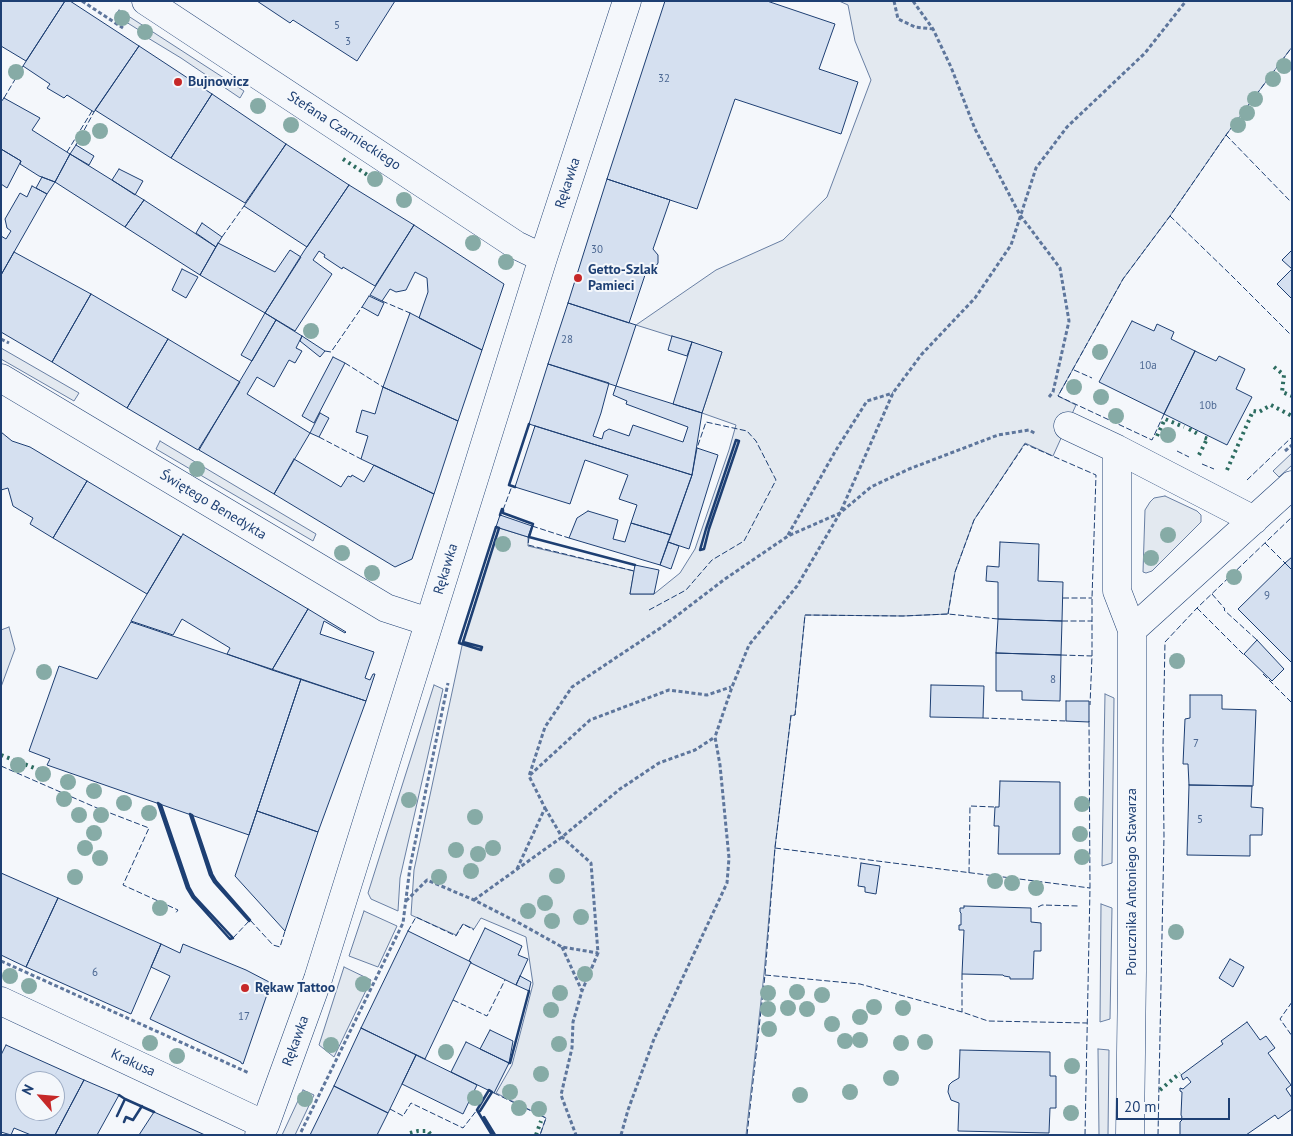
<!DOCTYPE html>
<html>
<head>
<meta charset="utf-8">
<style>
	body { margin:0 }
	#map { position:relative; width:1293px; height:1136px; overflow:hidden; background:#f4f7fb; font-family:"PT Sans",sans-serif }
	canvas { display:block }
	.frame { position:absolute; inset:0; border:2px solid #1d3f73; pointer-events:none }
	.north { position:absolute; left:15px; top:1071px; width:50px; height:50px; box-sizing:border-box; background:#f4f7fb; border:1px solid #9eadc5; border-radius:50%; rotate:297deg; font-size:14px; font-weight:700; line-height:20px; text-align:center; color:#1d3f73 }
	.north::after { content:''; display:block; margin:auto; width:18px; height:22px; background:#c62828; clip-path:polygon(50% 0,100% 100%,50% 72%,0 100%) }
	.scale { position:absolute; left:1116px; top:1098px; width:114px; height:22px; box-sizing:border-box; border:2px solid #1d3f73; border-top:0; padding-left:6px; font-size:15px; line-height:18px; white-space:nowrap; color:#1d3f73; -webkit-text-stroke:4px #f4f7fb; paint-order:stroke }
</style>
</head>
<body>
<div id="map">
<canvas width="1293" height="1136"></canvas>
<div class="frame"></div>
<div class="north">N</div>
<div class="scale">20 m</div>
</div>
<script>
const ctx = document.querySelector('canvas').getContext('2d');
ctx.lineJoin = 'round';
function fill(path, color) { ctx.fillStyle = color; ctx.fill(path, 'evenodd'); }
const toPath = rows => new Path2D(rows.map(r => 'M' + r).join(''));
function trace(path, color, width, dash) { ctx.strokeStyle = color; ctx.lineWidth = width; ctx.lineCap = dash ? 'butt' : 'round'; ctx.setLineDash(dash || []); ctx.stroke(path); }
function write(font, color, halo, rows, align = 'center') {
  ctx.font = font + ' "PT Sans",sans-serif'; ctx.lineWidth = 4; ctx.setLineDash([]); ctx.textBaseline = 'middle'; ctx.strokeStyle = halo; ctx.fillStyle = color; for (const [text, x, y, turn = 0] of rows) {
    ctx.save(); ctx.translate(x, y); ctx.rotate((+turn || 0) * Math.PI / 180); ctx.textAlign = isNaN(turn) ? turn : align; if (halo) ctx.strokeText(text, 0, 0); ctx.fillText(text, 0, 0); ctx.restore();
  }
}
const green = toPath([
	[839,1,1292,1,1292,47,1226,135,1170,216,1123,279,1058,396,1076,405,1053,456,1025,443,974,520,955,572,948,614,903,616,805,615,795,715,791,716,775,847,764,974,746,1135,540,1135,546,1118,496,1093,512,1065,533,984,526,937,481,918,474,929,463,924,456,935,411,915,414,870,463,641,499,528,528,537,528,546,634,571,630,594,654,594,680,573,695,549,729,450,736,425,702,413,722,352,636,325,716,270,783,240,827,197,871,80,855,41,848,5,839,1],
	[119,10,244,91,240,98,181,58,148,38,148,37,142,32,115,15,119,10],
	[1,348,79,393,74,401,1,359,1,348],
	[160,441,316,534,313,541,156,449,160,441],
	[1292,453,1292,465,1279,477,1273,471,1292,453],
	[1165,496,1197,511,1201,515,1201,522,1152,571,1146,573,1143,572,1145,510,1150,502,1154,498,1165,496],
	[9,627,15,649,1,687,1,630,9,627],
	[434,685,443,689,400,878,398,911,371,899,368,893,434,685],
	[1105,694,1114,698,1112,863,1102,866,1105,694],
	[1101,904,1112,908,1110,1019,1100,1022,1101,904],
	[364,911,397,926,378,967,349,956,364,911],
	[344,967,371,980,334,1057,319,1045,344,967],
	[1098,1049,1109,1050,1108,1135,1099,1135,1098,1049],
	[303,1090,314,1095,295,1135,282,1135,303,1090]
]);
const building = toPath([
	[1,1,65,1,26,61,1,46,1,1],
	[65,1,70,1,139,46,94,112,67,95,64,98,47,88,50,84,23,66,65,1],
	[257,1,395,1,357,61,293,20,290,23,257,1],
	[665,1,767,1,835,24,819,69,858,82,841,134,735,99,697,209,607,179,665,1],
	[139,46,212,94,171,158,95,110,139,46],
	[212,94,286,144,245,203,171,158,212,94],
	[4,98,40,118,32,130,70,154,55,182,39,176,20,164,21,161,1,149,1,102,4,98],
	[286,144,349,185,307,247,244,206,286,144],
	[76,145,94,156,89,165,70,154,76,145],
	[1,149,21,161,7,188,1,184,1,149],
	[70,154,144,200,125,227,55,182,70,154],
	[119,169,143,181,135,195,112,180,119,169],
	[42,177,55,182,47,194,36,188,42,177],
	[607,179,670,200,653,249,658,255,658,263,654,269,649,272,646,272,629,323,568,303,607,179],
	[349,185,414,225,375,286,343,267,342,269,324,257,325,255,319,251,313,260,332,274,295,331,265,313,304,251,349,185],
	[32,186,47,194,1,275,1,236,6,239,11,231,7,228,5,219,20,193,27,197,32,186],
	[144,200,216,247,200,275,125,227,144,200],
	[202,223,222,237,216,247,196,233,202,223],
	[414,225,504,284,482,350,419,318,428,292,427,278,415,272,406,290,396,292,390,289,382,301,370,295,414,225],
	[218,243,275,272,290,250,301,257,265,313,200,275,218,243],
	[1292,250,1292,269,1282,260,1292,250],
	[14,252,91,294,52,362,1,332,1,275,14,252],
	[182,269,198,277,186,298,172,290,182,269],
	[1292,269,1292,299,1277,284,1292,269],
	[91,294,168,339,127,408,52,362,91,294],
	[369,296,384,303,378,316,362,307,369,296],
	[568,303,636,325,616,386,548,364,568,303],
	[265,313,276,320,252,361,241,355,265,313],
	[410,313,482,350,458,421,383,387,410,313],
	[276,320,302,336,296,348,302,351,295,363,289,360,274,387,257,377,247,394,310,433,274,494,199,450,276,320],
	[1132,321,1154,331,1157,324,1174,332,1171,339,1195,351,1164,414,1099,382,1132,321],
	[302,336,325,351,320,357,300,341,302,336],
	[672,336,692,342,687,356,668,350,672,336],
	[168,339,240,382,198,450,127,408,168,339],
	[692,342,722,352,702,413,673,404,692,342],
	[1195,351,1216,361,1219,356,1245,369,1236,389,1252,397,1227,445,1164,414,1195,351],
	[333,357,345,363,314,423,302,416,333,357],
	[548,364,609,383,601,413,593,436,602,439,604,432,609,429,629,436,633,425,683,442,688,427,626,404,627,401,613,395,616,386,702,413,692,475,529,424,548,364],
	[383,387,458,421,434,494,361,459,368,436,356,432,362,410,375,414,383,387],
	[320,413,329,418,319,437,310,433,320,413],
	[535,426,692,475,671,535,631,523,637,505,619,499,628,475,585,460,570,504,515,487,535,426],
	[1,432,12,441,30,447,87,481,53,538,30,524,33,518,13,506,8,488,1,490,1,432],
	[697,448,718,455,689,549,668,542,692,475,697,448],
	[294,459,341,487,348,476,351,477,352,475,364,482,374,465,434,494,412,559,395,567,274,494,294,459],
	[87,481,181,537,147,594,53,538,87,481],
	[588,511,618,520,613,539,625,542,631,523,671,535,660,565,569,538,577,518,588,511],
	[500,515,532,526,528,537,496,527,500,515],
	[183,534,308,609,272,670,227,654,230,648,182,619,173,635,131,621,183,534],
	[668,542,679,546,671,569,660,565,668,542],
	[1000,542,1039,544,1038,581,1063,582,1062,621,998,619,998,582,986,581,987,566,999,567,1000,542],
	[1292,557,1292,570,1285,563,1292,557],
	[1285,563,1292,570,1292,663,1238,609,1285,563],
	[635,565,659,570,654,594,630,594,635,565],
	[308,609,346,632,345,633,324,621,320,634,374,652,365,678,370,680,373,674,375,674,366,701,272,670,308,609],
	[998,619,1062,621,1061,655,996,653,998,619],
	[131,622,301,679,249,835,47,765,50,759,29,751,59,666,97,679,131,622],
	[1257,640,1284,669,1272,681,1244,654,1257,640],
	[996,653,1061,655,1060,701,1022,700,1022,691,996,691,996,653],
	[301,679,366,701,318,832,257,811,301,679],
	[931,685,984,686,983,718,930,717,931,685],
	[1190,695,1222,695,1222,709,1256,710,1253,786,1189,785,1188,764,1183,764,1185,719,1190,718,1190,695],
	[1066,701,1089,701,1089,722,1066,721,1066,701],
	[1000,781,1060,782,1060,854,998,854,999,826,994,826,995,807,999,807,1000,781],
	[1189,785,1252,786,1251,807,1263,808,1262,835,1250,835,1250,856,1187,855,1189,785],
	[257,811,318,832,285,931,235,876,257,811],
	[861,863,880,866,876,894,865,892,865,887,858,886,861,863],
	[1,873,58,898,26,967,1,955,1,873],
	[58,898,161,944,131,1014,26,967,58,898],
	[964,906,1031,908,1031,922,1041,923,1041,951,1034,951,1033,979,1010,979,1010,977,1004,976,1003,975,962,974,964,930,959,930,959,925,961,925,961,913,960,912,960,908,964,908,964,906],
	[485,928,522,946,518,955,528,959,516,985,471,963,471,962,469,961,485,928],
	[408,931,471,962,425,1059,361,1028,408,931],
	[161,944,180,953,183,944,246,970,271,983,243,1064,241,1063,241,1062,150,1019,170,976,151,967,161,944],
	[1230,959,1244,967,1233,987,1219,978,1230,959],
	[520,976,531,982,529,991,516,985,520,976],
	[1247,1022,1260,1040,1266,1036,1275,1048,1268,1053,1291,1085,1286,1089,1292,1098,1292,1109,1278,1119,1275,1115,1246,1135,1180,1135,1180,1122,1182,1120,1181,1119,1182,1117,1181,1115,1182,1092,1180,1091,1180,1088,1183,1089,1191,1082,1187,1077,1183,1080,1181,1075,1223,1044,1221,1041,1247,1022],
	[361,1028,416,1055,388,1113,334,1086,361,1028],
	[490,1030,513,1041,509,1063,480,1049,490,1030],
	[466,1042,509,1063,494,1093,451,1072,466,1042],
	[6,1045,84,1080,55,1135,31,1135,14,1128,11,1135,1,1132,1,1055,6,1045],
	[25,1081,55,1081,55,1111,25,1111,25,1081],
	[960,1050,1050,1052,1050,1076,1056,1076,1056,1108,1050,1108,1049,1133,958,1131,959,1103,951,1100,948,1092,949,1085,952,1082,959,1078,960,1050],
	[416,1055,477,1085,463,1114,402,1084,416,1055],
	[84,1080,119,1095,97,1135,55,1135,84,1080],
	[334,1086,388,1113,377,1135,310,1135,334,1086],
	[154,1112,205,1135,139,1135,154,1112]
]);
const path = toPath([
	[82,1,123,28],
	[894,1,898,19,915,27,933,29],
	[913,1,933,29,951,67,975,129,1020,215,1060,268,1069,321,1053,392,1049,397],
	[1,339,9,343],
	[1285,451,1292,445],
	[788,535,836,450,867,401,893,393],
	[530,775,590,720,669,690,707,695,731,687],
	[545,808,562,837,591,863,598,953,582,991],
	[517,869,545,808,529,776,545,727,572,687,662,627,725,579,788,536,840,513,871,487,909,469,998,435,1029,430,1036,434],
	[474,900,562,837,620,789,659,763,695,750,715,737],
	[406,901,427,880,474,900,521,924,562,947,598,953],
	[562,947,582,991,573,1022,572,1048,561,1095,576,1135],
	[1,961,249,1073],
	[301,1132,403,923,410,867,448,683],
	[621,1135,628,1110,654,1039,727,883,729,858,720,765,715,737,732,687,749,645,797,586,840,513,893,393,921,355,975,298,1011,245,1036,168,1067,127,1145,53,1186,1]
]);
const minor = toPath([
	[146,1,516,245,543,258],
	[1,378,386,608,429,622],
	[1068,426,1117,449,1254,520],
	[1117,449,1117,591,1132,630],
	[1,1001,265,1125],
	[259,1135,265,1125,318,979,543,258,627,1],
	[1130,1135,1132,971,1132,630,1292,485]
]);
const hedge = toPath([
	[343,159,369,176],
	[1274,367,1284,375,1282,392,1292,396],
	[1189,429,1198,434],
	[1157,436,1165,419,1184,427],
	[1199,455,1206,441,1208,439,1203,437],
	[1227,470,1253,411,1259,412,1271,405,1292,416],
	[1,614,2,614],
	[1,755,42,771],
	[1160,1090,1180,1073],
	[410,1133,418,1131,428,1131,431,1135],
	[536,1135,541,1121]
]);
const fence = toPath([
	[4,98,23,66],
	[1226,135,1292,203],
	[76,145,94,112],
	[67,152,92,111],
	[1170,216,1231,275,1292,336],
	[222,237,244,206],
	[382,301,410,313],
	[325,351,331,352,362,307],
	[345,363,383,387],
	[1074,370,1092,378],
	[1164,414,1152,440,1058,396,1123,279,1170,216,1226,135,1292,47],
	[319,437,361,459],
	[1177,451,1189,457],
	[1202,464,1214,469],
	[1247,480,1292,437],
	[503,510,512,486],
	[532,526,569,538],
	[529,537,528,545,634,571],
	[1265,543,1285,563],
	[1212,594,1225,609,1224,610,1257,640],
	[1063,598,1092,598],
	[1197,608,1245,656],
	[649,610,686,590,712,560,744,541,776,480,756,441,747,431,706,422,697,448],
	[948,614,955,572,974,520,1025,444,1096,475,1092,598,1092,656,1090,705],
	[1062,621,1092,621],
	[1061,655,1092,656],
	[1263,674,1292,703],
	[983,718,1066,721],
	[1,766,97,808,149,828,123,885,178,910,175,914],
	[775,848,1090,888],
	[969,873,970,806,995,807],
	[1038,907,1042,905,1079,906],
	[408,931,416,917,456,936,463,924,474,930],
	[233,938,250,920,273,945,280,947,285,931],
	[962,974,962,1012],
	[765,975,860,984,962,1012,988,1021,1087,1023],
	[453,1000,487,1016,505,980],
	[1292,1002,1280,1019,1292,1036],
	[494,1093,546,1118,540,1135],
	[390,1109,403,1116,411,1103,463,1128,477,1110],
	[747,1135,765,975,775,848,791,715,795,715,805,615,903,616,948,614,998,619],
	[1085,1135,1090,888,1089,720],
	[1158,1135,1164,836,1163,746,1165,642,1197,608,1292,517]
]);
const wall = toPath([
	[736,440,739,441,709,529,704,549,700,550,706,529,736,440],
	[515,487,509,485,529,424],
	[500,515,502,509,503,510,503,513,533,524,529,537,635,565],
	[496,527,499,528,463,642,482,647,481,650,459,643,496,527],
	[158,803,161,805,189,887,194,896,233,938,230,939,193,898,187,888,158,803],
	[190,814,192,815,212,874,216,881,250,920,249,921,214,882,210,875,190,814],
	[509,1063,510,1063,529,991],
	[125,1099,154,1112],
	[480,1111,492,1092],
	[117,1116,125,1099,119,1095],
	[484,1117,495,1135],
	[124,1122,126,1117,133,1120,142,1106],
	[492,1135,477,1110,489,1090,492,1092]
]);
const trees = [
	[122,18],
	[145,32],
	[1284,66],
	[16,72],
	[1273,79],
	[1255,99],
	[258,106],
	[1247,113],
	[291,125],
	[1238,125],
	[100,131],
	[83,138],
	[375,179],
	[404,200],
	[473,243],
	[506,262],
	[311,331],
	[1100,352],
	[1074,387],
	[1101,397],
	[1116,416],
	[1168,435],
	[197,469],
	[1168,535],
	[503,544],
	[342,553],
	[1151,558],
	[372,573],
	[1234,577],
	[1177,661],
	[44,672],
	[18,765],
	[43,774],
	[68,782],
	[94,791],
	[64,799],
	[409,800],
	[124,803],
	[1082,804],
	[149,813],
	[79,815],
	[101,815],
	[475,817],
	[94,833],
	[1080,834],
	[85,848],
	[493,848],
	[456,850],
	[478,854],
	[1082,857],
	[100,858],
	[471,871],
	[557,876],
	[75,877],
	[439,877],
	[995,881],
	[1012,883],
	[1036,888],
	[545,903],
	[160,908],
	[528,911],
	[581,917],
	[552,921],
	[1176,932],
	[585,974],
	[10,976],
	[363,984],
	[29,986],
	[797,992],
	[560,993],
	[768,993],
	[822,995],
	[874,1007],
	[788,1008],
	[903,1008],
	[768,1009],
	[807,1009],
	[551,1010],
	[860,1017],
	[832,1024],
	[769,1029],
	[860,1040],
	[845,1041],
	[925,1042],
	[150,1043],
	[901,1043],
	[559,1044],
	[331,1045],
	[446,1052],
	[177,1056],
	[1072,1066],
	[541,1074],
	[891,1078],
	[510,1092],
	[850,1092],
	[800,1095],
	[475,1098],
	[305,1099],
	[519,1108],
	[539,1109],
	[1071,1113]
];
const markers = [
	[178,82,5,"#c62828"],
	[578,278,5,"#c62828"],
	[245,988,5,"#c62828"]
];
const numberNames = [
	["5",337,26],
	["3",348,42],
	["32",664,79],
	["30",597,250],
	["28",567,340],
	["10a",1148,366],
	["10b",1208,406],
	["9",1267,596],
	["8",1053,680],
	["7",1196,744],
	["5",1200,820],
	["6",95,973],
	["17",244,1017]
];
const poiNames = [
	["Bujnowicz",188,82],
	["Getto-Szlak",588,270],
	["Pamieci",588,286],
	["Rękaw Tattoo",255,988]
];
const streetNames = [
	["Stefana Czarnieckiego",344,131,33],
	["Rękawka",568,183,-72],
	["Świętego Benedykta",213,505,31],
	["Rękawka",446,569,-73],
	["Porucznika Antoniego Stawarza",1132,882,-90],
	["Rękawka",296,1041,-70],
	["Krakusa",133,1063,25]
];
fill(green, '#e3e9f0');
trace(green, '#687fa3', 1);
fill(building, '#d5e0f0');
trace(building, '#1d3f73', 1);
trace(minor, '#1d3f73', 29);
trace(path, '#5e769c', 3, [4, 2.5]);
trace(minor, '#f4f7fb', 28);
trace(hedge, '#2c6c60', 4, [2.5, 4]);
trace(fence, '#1d3f73', 1, [6, 2.5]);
trace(wall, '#1d3f73', 2.5);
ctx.fillStyle = '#86aba6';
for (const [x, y] of trees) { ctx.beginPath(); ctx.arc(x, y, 8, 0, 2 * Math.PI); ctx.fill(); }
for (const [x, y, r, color] of markers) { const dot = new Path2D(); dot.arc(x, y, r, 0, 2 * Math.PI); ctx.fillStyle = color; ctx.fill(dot); trace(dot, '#f4f7fb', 2); }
write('11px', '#4b6792', null, numberNames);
write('bold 14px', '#1d3f73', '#f4f7fb', poiNames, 'left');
write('14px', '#1d3f73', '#f4f7fb', streetNames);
</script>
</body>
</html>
